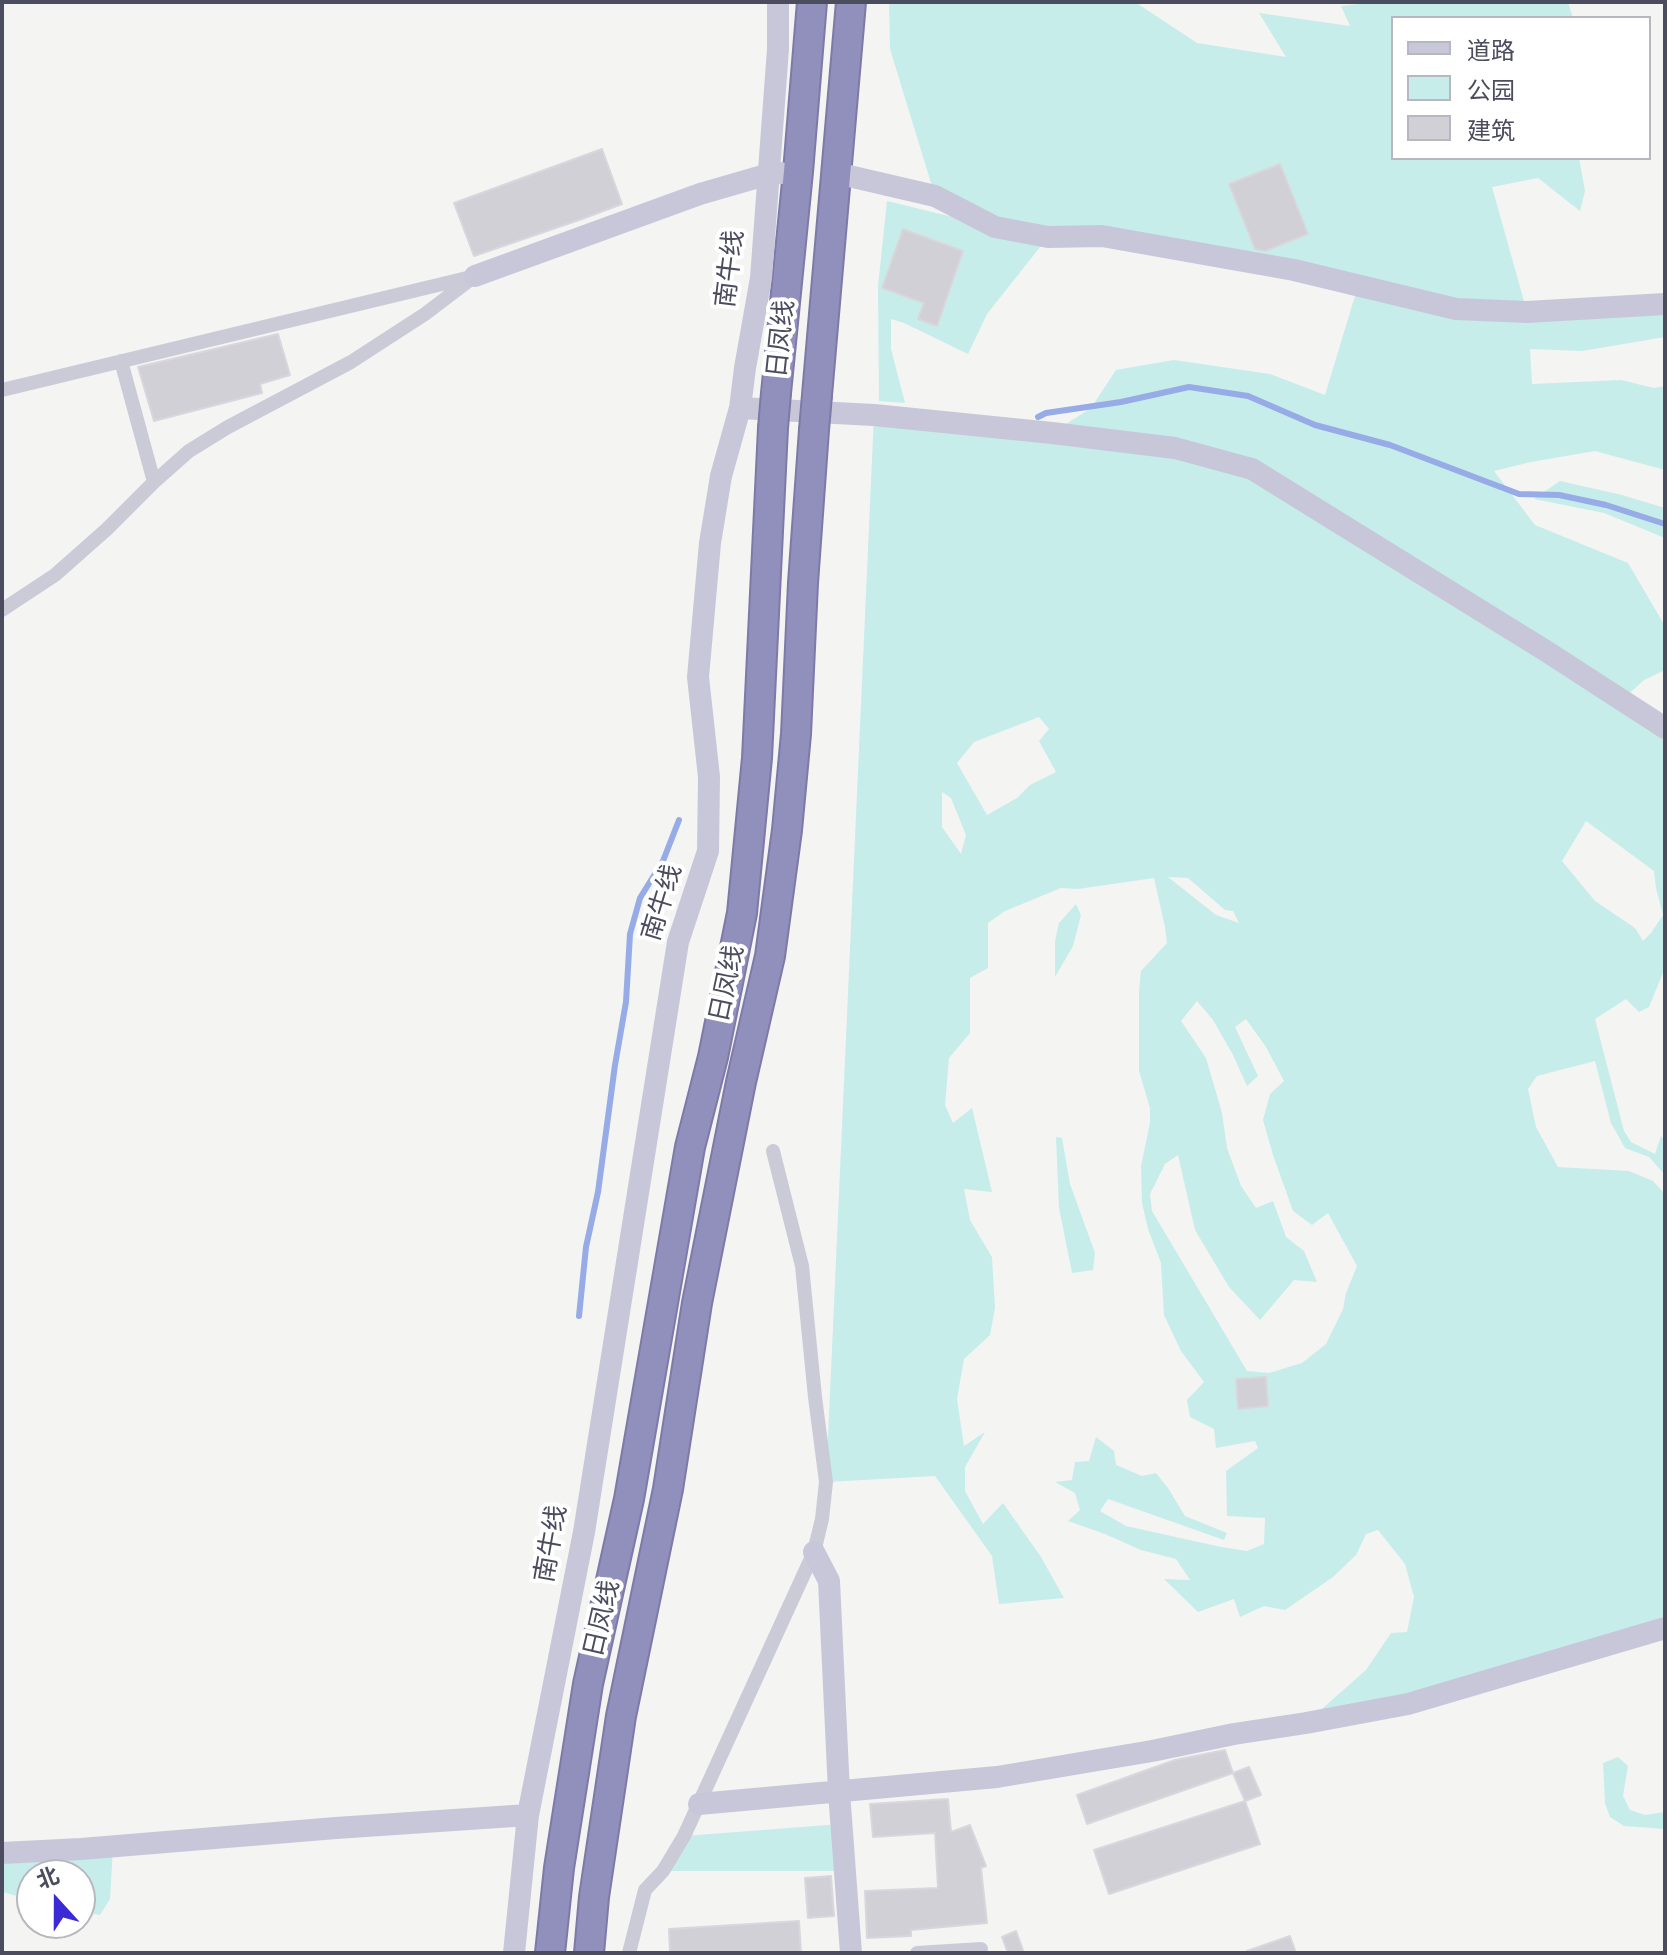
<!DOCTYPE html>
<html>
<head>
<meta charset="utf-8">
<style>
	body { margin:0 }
	#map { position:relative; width:1667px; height:1955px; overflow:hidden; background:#f4f4f3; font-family:"DM Sans","Noto Sans SC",sans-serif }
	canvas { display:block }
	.frame { position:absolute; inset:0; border:4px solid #4c4c5f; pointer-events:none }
	.legend { position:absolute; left:1391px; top:16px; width:260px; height:144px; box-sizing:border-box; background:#fff; border:2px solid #b7b7bf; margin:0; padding:10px 14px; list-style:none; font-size:24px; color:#4c4c5f }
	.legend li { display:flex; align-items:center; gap:16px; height:40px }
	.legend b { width:40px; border:2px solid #b7b7bf }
	.north { position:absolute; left:16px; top:1859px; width:80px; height:80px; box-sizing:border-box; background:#fff; border:2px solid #b7b7bf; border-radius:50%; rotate:339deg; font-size:22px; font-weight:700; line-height:32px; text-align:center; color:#4c4c5f }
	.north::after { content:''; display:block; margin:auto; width:28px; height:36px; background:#3c2ad7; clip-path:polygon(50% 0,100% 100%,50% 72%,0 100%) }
</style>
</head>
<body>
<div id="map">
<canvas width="1667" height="1955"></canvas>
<div class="frame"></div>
<ul class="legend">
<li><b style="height:10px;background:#c8c7d9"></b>道路</li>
<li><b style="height:22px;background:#c6edea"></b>公园</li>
<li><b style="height:22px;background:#d1d0d6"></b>建筑</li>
</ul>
<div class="north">北</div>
</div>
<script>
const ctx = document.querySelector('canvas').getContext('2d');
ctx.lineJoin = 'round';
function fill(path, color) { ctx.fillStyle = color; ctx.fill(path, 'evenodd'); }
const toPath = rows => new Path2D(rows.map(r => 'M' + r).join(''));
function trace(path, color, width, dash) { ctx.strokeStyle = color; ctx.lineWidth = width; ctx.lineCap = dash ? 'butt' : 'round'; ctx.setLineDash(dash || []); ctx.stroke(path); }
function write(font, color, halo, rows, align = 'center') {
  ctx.font = font + ' "DM Sans","Noto Sans SC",sans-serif'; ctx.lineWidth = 8; ctx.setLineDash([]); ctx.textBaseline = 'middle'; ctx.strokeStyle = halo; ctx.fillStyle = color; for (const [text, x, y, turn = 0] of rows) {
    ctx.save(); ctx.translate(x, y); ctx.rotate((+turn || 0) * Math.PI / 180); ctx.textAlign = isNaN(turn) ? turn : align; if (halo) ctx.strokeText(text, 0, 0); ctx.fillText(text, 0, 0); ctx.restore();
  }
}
const green = toPath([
	[889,2,1135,2,1197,43,1286,57,1259,13,1350,26,1341,6,1377,2,1568,2,1573,18,1393,18,1393,158,1579,158,1585,191,1580,211,1538,178,1492,187,1527,312,1665,304,1665,337,1582,351,1530,349,1532,384,1621,380,1654,388,1665,386,1665,470,1595,451,1531,462,1494,471,1535,525,1628,563,1665,626,1665,670,1644,680,1622,700,1665,728,1665,968,1649,1007,1639,1012,1626,999,1595,1019,1624,1131,1631,1142,1655,1154,1661,1136,1665,1140,1665,1175,1649,1157,1625,1148,1611,1123,1595,1061,1537,1076,1528,1089,1536,1127,1558,1167,1629,1171,1653,1181,1665,1194,1665,1628,1306,1723,1366,1670,1391,1633,1407,1632,1414,1597,1405,1564,1378,1530,1366,1534,1356,1555,1333,1577,1285,1610,1264,1606,1240,1617,1234,1599,1198,1612,1164,1579,1190,1580,1176,1559,1141,1550,1105,1534,1068,1521,1080,1510,1075,1493,1055,1482,1072,1480,1075,1462,1089,1461,1096,1437,1114,1451,1116,1465,1142,1476,1156,1473,1168,1488,1185,1516,1227,1533,1224,1540,1108,1499,1100,1511,1126,1526,1221,1547,1247,1551,1264,1544,1265,1518,1227,1516,1226,1471,1258,1448,1255,1441,1216,1448,1214,1429,1190,1417,1187,1400,1204,1382,1181,1351,1164,1315,1161,1263,1148,1229,1142,1203,1141,1166,1150,1123,1150,1108,1139,1071,1139,991,1141,971,1167,943,1165,927,1154,878,1078,889,1061,888,1005,911,988,923,988,968,970,978,970,1033,949,1058,945,1105,953,1123,972,1108,992,1192,964,1189,970,1220,992,1257,995,1308,990,1335,964,1359,957,1399,964,1446,985,1432,965,1467,965,1491,983,1524,1003,1503,1041,1557,1064,1598,999,1604,992,1556,935,1476,826,1482,874,415,1052,433,1091,408,1116,370,1174,360,1270,374,1325,395,1358,286,1048,237,987,314,968,354,904,323,891,319,891,349,905,403,879,401,878,286,887,201,990,226,935,196,890,49],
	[1039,717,1049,729,1039,741,1056,772,1030,785,1017,798,987,815,957,763,974,742],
	[942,792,951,798,966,835,961,854,942,827],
	[1586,821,1654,871,1656,888,1663,915,1651,933,1643,941,1635,928,1595,901,1562,861],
	[1168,877,1188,878,1225,910,1233,911,1239,923,1216,915],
	[1197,1001,1213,1020,1233,1055,1247,1086,1258,1076,1235,1027,1246,1019,1266,1047,1284,1081,1270,1094,1263,1120,1273,1155,1293,1211,1312,1225,1328,1213,1357,1266,1346,1293,1343,1309,1326,1344,1302,1363,1269,1373,1247,1371,1152,1211,1150,1194,1165,1164,1178,1155,1195,1230,1229,1287,1260,1320,1294,1280,1317,1282,1304,1251,1286,1237,1273,1201,1256,1208,1241,1186,1227,1148,1222,1113,1206,1058,1181,1021],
	[1560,481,1622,495,1665,508,1665,538,1604,513,1534,499],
	[1076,904,1081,915,1073,946,1055,977,1055,941,1059,923],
	[1056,1137,1062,1138,1070,1184,1095,1253,1093,1270,1072,1273,1059,1208],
	[1618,1757,1628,1766,1623,1796,1630,1810,1645,1815,1665,1812,1665,1829,1624,1826,1610,1817,1605,1803,1603,1763],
	[841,1824,845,1871,663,1871,684,1836],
	[113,1847,110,1899,100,1915,80,1911,80,1875,32,1875,32,1900,2,1892,2,1853]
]);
const stream = toPath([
	[1038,417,1046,413,1121,402,1189,387,1248,396,1315,425,1390,445,1519,494,1559,495,1606,505,1665,524],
	[579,1316,586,1247,598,1192,615,1065,626,1002,630,934,640,898,663,861,679,820]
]);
const building = toPath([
	[602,149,622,204,582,219,474,256,454,203,602,149],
	[1280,164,1308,234,1265,251,1255,249,1229,184,1280,164],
	[903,229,963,251,937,326,918,319,924,303,882,288,903,229],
	[278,334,290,375,260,384,262,393,154,421,138,367,278,334],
	[1266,1377,1268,1406,1238,1409,1236,1379,1266,1377],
	[1225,1750,1233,1773,1087,1824,1077,1795,1175,1760,1225,1750],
	[1249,1767,1261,1795,1245,1801,1233,1773,1249,1767],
	[948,1799,951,1832,970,1825,986,1866,981,1868,987,1923,911,1930,911,1936,867,1938,865,1891,938,1888,935,1833,873,1837,870,1804,948,1799],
	[1245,1801,1260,1844,1109,1894,1094,1850,1245,1801],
	[831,1876,834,1916,808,1918,805,1878,831,1876],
	[799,1921,801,1953,670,1953,669,1929,799,1921],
	[1016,1931,1024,1953,1008,1953,1002,1937,1016,1931],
	[1290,1936,1296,1953,1248,1953,1247,1951,1290,1936]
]);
const street = toPath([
	[121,361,154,482],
	[2,390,467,278],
	[2,610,55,575,107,529,154,482,189,451,228,427,351,362,425,314,475,276],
	[629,1953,645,1890,663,1871,684,1836,814,1552,822,1519,826,1482,815,1397,802,1266,773,1151],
	[917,1953,981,1949]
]);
const secondary = toPath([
	[836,173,935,196,995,227,1048,237,1102,236,1294,270,1456,309,1527,312,1665,304],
	[475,276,700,194,769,174,781,173],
	[740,408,874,415,1052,433,1175,448,1252,469,1546,651,1665,728],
	[814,1552,829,1581,839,1792,851,1953],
	[699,1804,997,1777,1152,1751,1234,1734,1306,1723,1408,1704,1665,1628],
	[528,1815,584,1532,678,942,708,851,709,777,698,677,710,543,721,476,740,408,745,368,761,278,778,49,778,2],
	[2,1853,81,1849,336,1828,528,1815,514,1953]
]);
const highway = toPath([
	[776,393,798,172,812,2],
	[817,395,851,2],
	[550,1953,559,1868,588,1684,629,1499,690,1147,713,1057,742,913,757,758,773,428],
	[589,1953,594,1897,621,1716,668,1489,697,1303,741,1082,770,956,787,830,796,734,803,583,814,430]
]);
const highwayBridge = toPath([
	[773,428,776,393],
	[814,430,817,395]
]);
const streetNames = [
	["南牛线",731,269,-83],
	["日凤线",782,339,-84],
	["南牛线",663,903,-73],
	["日凤线",728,984,-78],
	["南牛线",552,1544,-80],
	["日凤线",603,1619,-77]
];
fill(green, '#c6edea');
trace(stream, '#97abe6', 6);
fill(building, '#d1d0d6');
trace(building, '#d9d7dd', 2);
trace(highway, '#7d7aa8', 32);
trace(street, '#cbcbd8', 14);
trace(secondary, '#c8c7d9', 22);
trace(highway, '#918fbc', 28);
trace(highwayBridge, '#7d7aa8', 32, []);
trace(highwayBridge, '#918fbc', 28);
write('26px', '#4c4c5f', '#fff', streetNames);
</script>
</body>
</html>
